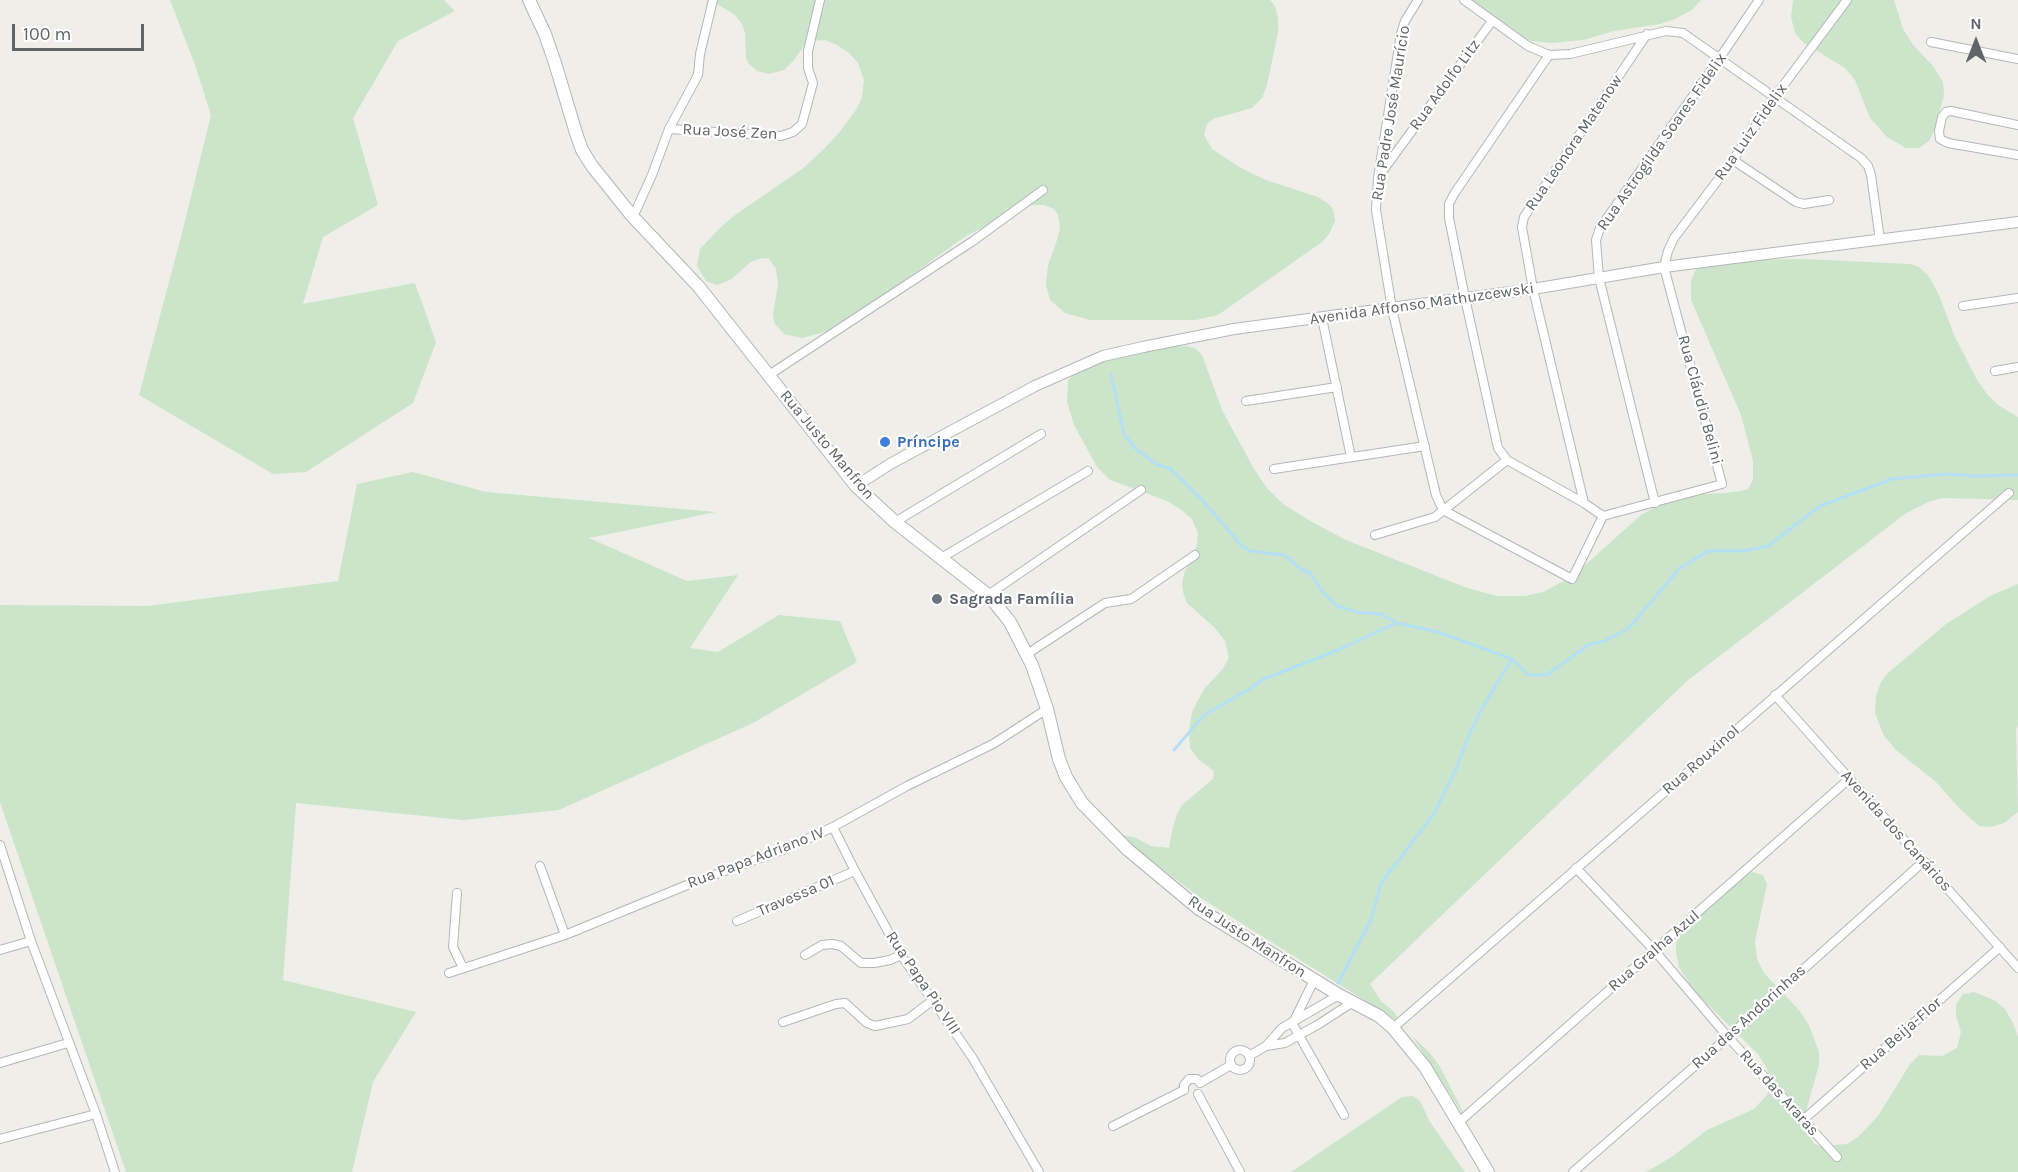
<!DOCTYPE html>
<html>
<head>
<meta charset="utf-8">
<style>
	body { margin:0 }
	#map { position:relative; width:2018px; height:1172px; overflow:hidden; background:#f0eee9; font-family:Karla,sans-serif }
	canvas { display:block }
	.north { position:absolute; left:1946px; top:12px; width:60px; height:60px; -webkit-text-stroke:4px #fff; paint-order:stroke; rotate:0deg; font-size:16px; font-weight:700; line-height:24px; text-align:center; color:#606467 }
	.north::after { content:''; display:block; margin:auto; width:21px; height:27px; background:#606467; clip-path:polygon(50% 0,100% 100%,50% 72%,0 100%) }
	.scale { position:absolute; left:12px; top:24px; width:132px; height:27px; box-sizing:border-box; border:3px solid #606467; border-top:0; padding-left:8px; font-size:18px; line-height:21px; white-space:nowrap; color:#606467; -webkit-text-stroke:4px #fff; paint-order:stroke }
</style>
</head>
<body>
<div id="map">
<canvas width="2018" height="1172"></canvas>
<div class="north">N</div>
<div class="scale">100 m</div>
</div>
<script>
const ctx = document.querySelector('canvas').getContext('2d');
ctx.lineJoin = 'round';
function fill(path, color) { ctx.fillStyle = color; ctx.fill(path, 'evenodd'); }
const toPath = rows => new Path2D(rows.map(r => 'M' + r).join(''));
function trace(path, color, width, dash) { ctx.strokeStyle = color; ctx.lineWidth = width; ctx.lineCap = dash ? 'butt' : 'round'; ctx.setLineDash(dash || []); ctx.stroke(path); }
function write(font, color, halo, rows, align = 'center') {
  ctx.font = font + ' Karla,sans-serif'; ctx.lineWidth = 4.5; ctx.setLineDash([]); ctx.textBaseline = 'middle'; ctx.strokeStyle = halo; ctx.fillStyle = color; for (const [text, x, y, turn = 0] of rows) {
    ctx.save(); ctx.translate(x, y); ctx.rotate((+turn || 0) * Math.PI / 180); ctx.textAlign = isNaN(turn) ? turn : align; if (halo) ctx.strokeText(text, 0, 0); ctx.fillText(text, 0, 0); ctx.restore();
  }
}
const green = toPath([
	[170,0,444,0,455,11,398,41,353,118,378,205,323,237,303,304,415,283,436,342,413,403,306,472,273,474,139,395,182,233,211,115,195,65],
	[706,0,1270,0,1275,6,1278,18,1278,32,1267,85,1262,98,1252,108,1213,119,1207,124,1204,135,1212,149,1241,168,1266,180,1318,197,1330,205,1333,209,1335,221,1329,234,1322,242,1218,315,1196,320,1090,320,1065,313,1050,300,1046,285,1048,265,1057,240,1060,228,1058,215,1054,209,1044,205,1032,205,1018,210,966,236,849,320,821,333,802,338,784,334,775,324,773,315,778,284,776,269,769,259,762,258,751,262,730,280,717,285,706,281,697,266,700,249,718,230,735,215,802,169,822,151,838,134,856,110,862,97,864,80,858,63,849,53,837,45,825,40,810,41,804,46,794,60,784,70,769,74,757,71,748,63,746,57,745,33,742,24,734,14,715,3],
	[1471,0,1701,0,1692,10,1675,19,1660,24,1614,31,1583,40,1551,43,1532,41,1518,36,1478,9],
	[1793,0,1894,0,1903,29,1914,46,1933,66,1943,82,1944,95,1934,131,1929,141,1919,148,1906,148,1887,137,1870,118,1855,80,1845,68,1804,43,1795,33,1791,17],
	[1803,259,1910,264,1919,267,1928,275,1939,295,1954,335,1976,378,1987,394,1998,405,2018,417,2018,500,1942,498,1928,502,1905,514,1687,681,1370,984,1381,1001,1394,1012,1401,1023,1199,897,1144,855,1123,835,1136,838,1151,846,1169,848,1172,831,1177,814,1182,805,1213,779,1214,771,1198,759,1190,748,1189,731,1192,712,1198,700,1205,688,1222,670,1229,658,1225,641,1214,627,1187,603,1183,592,1182,583,1185,571,1197,545,1198,533,1192,519,1179,508,1167,501,1110,480,1097,467,1074,425,1067,402,1068,381,1075,372,1102,360,1173,346,1187,346,1195,348,1202,355,1222,410,1254,469,1267,488,1283,504,1312,522,1346,540,1467,588,1497,596,1525,596,1543,592,1573,576,1641,515,1666,501,1699,494,1726,493,1741,491,1748,489,1753,480,1753,461,1741,415,1691,300,1691,281,1695,271,1703,264,1731,260],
	[413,472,486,492,716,512,589,538,687,581,738,575,690,648,718,652,779,615,840,621,857,662,753,723,559,810,463,820,296,803,283,980,416,1012,373,1082,352,1172,126,1172,0,802,0,605,148,606,338,581,357,484],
	[2018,584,2018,724,2016,730,2018,812,2004,823,1991,827,1979,826,1959,808,1936,782,1896,750,1884,736,1875,713,1876,696,1881,682,1888,673,1946,624,1990,596],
	[1752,872,1763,875,1767,884,1755,941,1757,959,1764,973,1799,1010,1809,1025,1819,1052,1819,1065,1805,1115,1806,1128,1814,1144,1823,1146,1847,1144,1858,1137,1878,1116,1910,1064,1919,1055,1942,1056,1957,1048,1961,1032,1956,1016,1956,1004,1963,994,1974,992,1994,1000,2005,1009,2013,1023,2018,1037,2018,1172,1646,1172,1673,1156,1707,1130,1754,1109,1767,1095,1770,1084,1767,1069,1758,1054,1694,991,1679,967,1676,953,1676,944,1680,934,1690,923,1741,876],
	[1412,1036,1429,1052,1439,1065,1471,1127],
	[1413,1096,1420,1101,1430,1122,1465,1172,1291,1172,1402,1097]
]);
const stream = toPath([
	[1111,374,1124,434,1136,449,1156,464,1171,469,1203,501,1242,546,1250,551,1284,555,1302,570,1310,573,1323,592,1337,606,1357,612,1381,614,1397,623,1438,632,1512,659,1529,675,1547,675,1588,645,1604,641,1628,629,1680,568,1708,551,1744,551,1768,546,1820,506,1892,479,1946,474,1974,476,2018,475],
	[1174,750,1204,715,1248,690,1264,679,1338,650,1396,623],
	[1338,983,1371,920,1381,883,1434,814,1457,767,1469,735,1481,710,1512,659]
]);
const minor = toPath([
	[1418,0,1405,21,1401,34,1378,178,1376,210,1392,309,1436,495,1443,510],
	[1464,0,1528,46,1549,55,1570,54,1666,31,1683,33,1861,158,1868,166,1871,175,1880,240],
	[1931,42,2018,59],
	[1549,55,1454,194,1449,204,1449,218,1465,298,1498,448,1507,460,1584,503,1603,516],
	[2018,125,1951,111,1946,112,1942,117,1939,131,1940,139,1948,143,2018,155],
	[669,129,781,136,793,132,802,124,813,83,808,68,808,51,820,0],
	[1733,160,1796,202,1804,204,1829,200],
	[1379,176,1492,21],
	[633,217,652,175,669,129,698,75,700,54,713,0],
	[1963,306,2018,298],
	[1322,318,1351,457],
	[1995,371,2018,367],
	[769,375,973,241,1043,190],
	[1246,401,1337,387],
	[1274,469,1425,446],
	[1584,503,1533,289,1522,227,1524,217,1647,34],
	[1655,503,1599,278,1596,240,1600,228,1719,59,1759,0],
	[1443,510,1572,579,1603,516],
	[1603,516,1722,484,1664,267,1668,251,1674,238,1733,160,1774,98,1847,0],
	[895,522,1041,434],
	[1375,535,1435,517,1507,460],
	[941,558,1088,471],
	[988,595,1141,490],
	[1027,654,1105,603,1131,599,1195,555],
	[1775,695,2018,968],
	[833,827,855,871,901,955,972,1057,1039,1172],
	[0,845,31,941,96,1114,115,1172],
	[540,866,565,935],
	[1576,868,1654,950,1728,1037,1837,1157],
	[457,893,453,947,463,968],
	[737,921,855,871],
	[0,950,31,941],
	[805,955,822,945,832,944,841,946,861,963,874,963,890,960,901,955],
	[449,973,565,935,692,883,785,849,833,827,907,786,993,744,1047,709],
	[1294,1021,1314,980],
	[783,1022,836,1004,845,1003,867,1023,875,1026,908,1019,933,1000],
	[1292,1023,1344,1115],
	[1393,1028,2009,493],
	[1266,1046,1285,1043,1319,1024,1353,1002],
	'1230 1060a10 10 0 1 1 20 0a10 10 0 1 1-20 0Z',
	[1249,1056,1266,1046,1282,1028,1339,995],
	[0,1063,68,1043],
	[1200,1083,1231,1065],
	[1184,1090,1184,1085,1189,1079,1197,1079,1200,1083],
	[1198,1094,1240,1172],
	[1803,1120,2000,947],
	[1459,1122,1849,779],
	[1113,1126,1184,1090],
	[0,1139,96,1114],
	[1573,1172,1728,1037,1924,861]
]);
const tertiary = toPath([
	[856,486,890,464,1035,386,1103,356,1143,347,1234,329,1533,289,1664,267,2018,222]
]);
const secondary = toPath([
	[529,0,545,34,555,63,576,133,582,150,592,166,633,217,699,287,856,486,895,522,988,595,998,607,1010,622,1032,665,1047,709,1059,759,1066,777,1082,803,1127,849,1199,909,1339,995,1379,1016,1393,1028,1425,1067,1488,1172]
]);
const markers = [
	[885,442,6,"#3f7fe0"],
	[937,599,6,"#6b7280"]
];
const streetNames = [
	["Rua Adolfo Litz",1445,85,-54],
	["Rua Padre José Maurício",1391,113,-81],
	["Rua José Zen",730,132,3],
	["Rua Luiz Fidelix",1751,132,-55],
	["Rua Astrogilda Soares Fidelix",1662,142,-55],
	["Rua Leonora Matenow",1574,143,-56],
	["Avenida Affonso Mathuzcewski",1422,304,-8],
	["Rua Cláudio Belini",1700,400,75],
	["Rua Justo Manfron",827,445,50],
	["Rua Rouxinol",1701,760,-41],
	["Avenida dos Canários",1896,831,48],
	["Rua Papa Adriano IV",756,858,-21],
	["Travessa 01",796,896,-23],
	["Rua Justo Manfron",1247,937,33],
	["Rua Gralha Azul",1654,951,-41],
	["Rua Papa Pio VIII",923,983,56],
	["Rua das Andorinhas",1749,1017,-42],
	["Rua Beija-Flor",1901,1034,-41],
	["Rua das Araras",1779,1093,48]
];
const shopNames = [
	["Príncipe",897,442]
];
const worshipNames = [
	["Sagrada Família",949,599]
];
fill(green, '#cce4c9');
trace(stream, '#b4e0f5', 3);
trace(minor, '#b4b6b9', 10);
trace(tertiary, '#b4b6b9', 12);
trace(secondary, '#b3b6b9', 14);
trace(minor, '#fff', 8);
trace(tertiary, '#fff', 10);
trace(secondary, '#fff', 12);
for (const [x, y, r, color] of markers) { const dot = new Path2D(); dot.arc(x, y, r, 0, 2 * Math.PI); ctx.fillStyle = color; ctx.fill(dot); trace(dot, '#fff', 2); }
write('16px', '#606467', '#fff', streetNames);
write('bold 16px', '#366cbe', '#fff', shopNames, 'left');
write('bold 16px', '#5b616d', '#fff', worshipNames, 'left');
</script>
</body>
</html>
